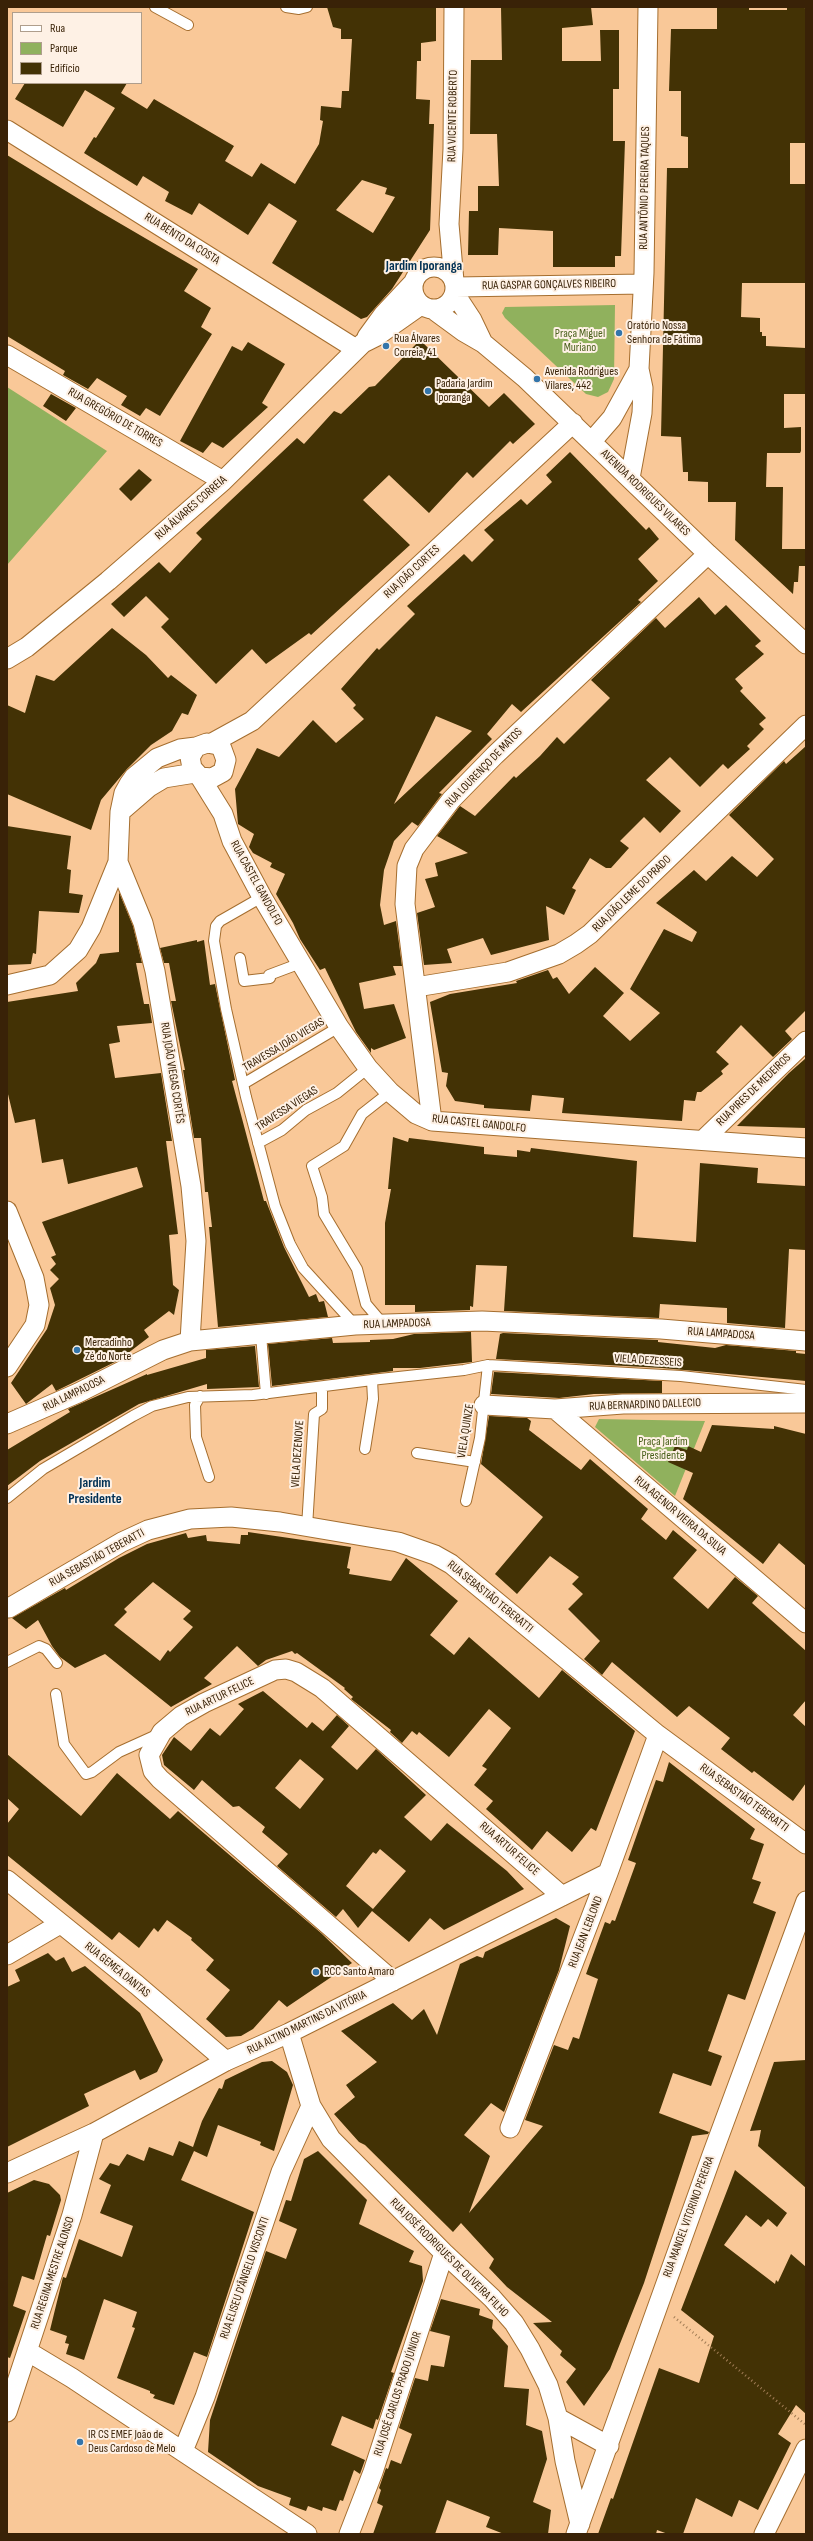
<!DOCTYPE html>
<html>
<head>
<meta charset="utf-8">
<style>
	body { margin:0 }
	#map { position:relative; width:813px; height:2541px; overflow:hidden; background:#f9c898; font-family:"Sofia Sans Condensed",sans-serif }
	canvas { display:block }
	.frame { position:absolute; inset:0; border:8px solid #392207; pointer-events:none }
	.legend { position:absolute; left:12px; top:12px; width:130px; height:72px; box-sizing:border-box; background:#fef1e5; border:1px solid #af9e8c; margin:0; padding:5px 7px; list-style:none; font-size:12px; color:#392207 }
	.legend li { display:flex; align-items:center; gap:8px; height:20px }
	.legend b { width:20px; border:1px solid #af9e8c }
</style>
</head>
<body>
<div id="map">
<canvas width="813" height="2541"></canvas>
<div class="frame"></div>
<ul class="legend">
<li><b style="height:5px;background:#fff"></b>Rua</li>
<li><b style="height:11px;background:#90b15d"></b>Parque</li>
<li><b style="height:11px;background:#433205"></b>Edifício</li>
</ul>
</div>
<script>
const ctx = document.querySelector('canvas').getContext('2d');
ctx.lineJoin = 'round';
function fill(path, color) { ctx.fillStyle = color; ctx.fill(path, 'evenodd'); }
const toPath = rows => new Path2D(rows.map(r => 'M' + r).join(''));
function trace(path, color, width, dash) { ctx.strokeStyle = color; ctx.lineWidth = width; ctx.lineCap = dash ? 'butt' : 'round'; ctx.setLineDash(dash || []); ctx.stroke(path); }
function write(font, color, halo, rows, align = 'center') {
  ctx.font = font + ' "Sofia Sans Condensed",sans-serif'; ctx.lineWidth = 4; ctx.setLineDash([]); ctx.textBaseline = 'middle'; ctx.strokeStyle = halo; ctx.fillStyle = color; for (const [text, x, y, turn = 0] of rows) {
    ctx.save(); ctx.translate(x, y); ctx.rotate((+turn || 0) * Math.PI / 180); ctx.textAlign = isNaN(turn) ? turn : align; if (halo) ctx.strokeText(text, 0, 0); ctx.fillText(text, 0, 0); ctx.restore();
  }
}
const green = toPath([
	[615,305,614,379,608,392,598,397,586,394,505,318,502,313,505,307],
	[7,387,107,451,7,565],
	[599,1419,705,1421,675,1496,595,1427]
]);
const building = toPath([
	[327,7,436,7,436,41,421,43,421,61,417,61,416,99,430,100,429,124,434,124,430,230,392,289,367,317,361,319,272,263,297,221,269,203,248,235,199,203,192,215,165,201,169,192,143,176,137,186,84,153,94,137,96,138,115,108,85,90,63,127,15,99,25,83,127,83,121,93,147,109,154,99,234,146,225,161,252,177,261,163,295,184,319,144,323,121,320,120,321,106,341,108,342,91,349,91,352,39,341,39,341,29,333,27],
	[362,180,387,188,385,194,395,197,373,233,336,210],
	[501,7,591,7,593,25,562,28,562,61,601,61,600,30,619,30,619,89,613,89,613,141,625,141,621,256,615,256,615,267,553,267,553,231,499,228,498,255,468,255,469,211,478,211,478,186,499,186,497,134,470,134,471,60,502,60],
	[717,7,749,7,749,10,787,10,787,7,804,7,806,10,806,143,790,143,790,184,806,184,806,283,742,283,741,317,760,318,760,332,762,332,762,336,766,336,766,346,806,348,806,394,784,394,784,428,801,427,801,451,800,453,767,453,766,487,783,487,782,549,806,549,806,566,799,566,798,582,794,582,793,594,735,540,736,502,708,502,708,482,688,481,688,472,683,472,681,437,661,436,667,168,688,168,688,137,681,136,681,91,669,91,671,29,717,29],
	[7,155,97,210,198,269,184,291,211,308,201,327,212,334,160,416,146,408,140,416,121,405,127,396,97,378,88,389,63,375,65,371,7,336],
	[420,340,489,407,504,393,535,424,513,444,510,441,473,478,467,472,429,513,389,475,363,500,410,545,311,635,309,633,266,664,252,649,216,684,161,627,169,619,146,596,124,617,111,604,159,562,170,573,202,539,196,533,297,438,304,444,334,411,341,414,369,387,375,386],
	[248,342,285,364,262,403,268,407,223,448,212,442,203,453,180,441,232,346,242,351],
	[51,394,76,408,66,421,43,406],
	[570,452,646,530,649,527,659,539,638,559,658,581,638,600,641,602,521,712,512,704,487,734,492,739,439,793,442,794,418,826,412,822,394,841,384,870,380,905,384,925,396,921,402,966,393,966,396,975,359,983,364,1009,394,1004,406,1038,374,1050,371,1048,371,1053,356,1032,325,968,320,970,300,939,293,923,276,894,285,874,270,867,272,863,253,853,249,847,254,834,238,824,235,789,257,748,279,757,313,720,336,743,364,719,353,708,356,705,341,689,377,648,379,650,415,614,407,606,464,554,472,562,494,540,484,530,521,499,527,505,552,482,546,475],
	[436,716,472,731,394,804],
	[139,469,152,480,131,501,119,489],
	[699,597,715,615,726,605,761,641,755,646,764,654,735,679,743,688,740,691,766,718,759,724,764,729,747,746,750,749,728,769,723,764,700,787,670,757,646,780,681,811,660,833,644,817,620,841,629,848,611,868,606,868,590,858,572,888,576,890,564,915,546,906,549,940,491,955,483,938,447,949,452,963,424,965,417,913,435,907,425,879,438,876,435,863,468,853,437,836,460,806,475,816,514,776,516,778,540,756,557,737,564,744,610,698,591,680,656,618,665,628],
	[112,628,146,655,168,678,171,675,197,695,188,715,182,713,172,731,151,745,127,769,101,800,91,830,7,794,7,705,25,713,36,675,54,681],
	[806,746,806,1010,785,1031,792,1039,773,1057,741,1025,716,1052,729,1064,721,1071,723,1074,701,1092,697,1092,695,1101,684,1100,682,1121,562,1113,564,1098,532,1095,530,1111,484,1108,484,1105,455,1101,446,1086,448,1073,442,1072,430,1002,450,994,517,983,516,981,548,970,553,979,557,977,569,994,595,967,624,993,603,1016,630,1041,660,1013,630,989,664,929,692,942,697,932,656,903,694,870,706,881,732,856,757,877,774,859,729,815,784,761,786,764],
	[7,826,71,836,67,869,71,870,69,893,83,895,79,913,39,911,36,954,33,953,31,964,7,965],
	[119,892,133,926,142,963,136,963,144,1004,149,1004,152,1023,117,1026,120,1042,109,1044,115,1078,161,1073,172,1141,166,1141,178,1234,169,1235,173,1285,179,1290,174,1315,169,1311,144,1330,149,1337,119,1360,56,1391,52,1384,26,1404,11,1383,47,1329,55,1305,50,1288,59,1279,50,1270,56,1264,51,1257,56,1255,42,1222,143,1187,137,1167,68,1184,63,1159,42,1163,35,1119,15,1123,7,1090,7,1002,78,991,76,983,96,963,100,954,119,952],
	[197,940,197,942,204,940,210,985,215,984,235,1080,232,1081,264,1201,266,1201,284,1247,309,1297,316,1294,319,1302,324,1301,328,1317,218,1327,209,1227,212,1227,208,1192,205,1192,201,1138,194,1138,183,1070,185,1070,171,1001,176,1001,169,963,164,963,160,948],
	[806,1058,806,1128,737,1126,789,1073],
	[393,1137,408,1142,409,1138,484,1147,484,1154,517,1157,517,1150,530,1152,531,1148,637,1161,633,1237,696,1242,700,1163,758,1168,757,1183,806,1186,806,1250,789,1249,785,1328,727,1323,727,1308,660,1304,659,1318,504,1311,507,1266,476,1265,473,1307,470,1306,470,1310,415,1312,415,1305,385,1305,385,1223,391,1189,388,1189],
	[471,1332,472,1362,420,1368,393,1368,393,1371,272,1386,268,1344,332,1338,333,1343,370,1342,370,1340,393,1339,414,1334],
	[503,1333,658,1340,658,1342,715,1348,726,1345,796,1351,796,1353,806,1354,806,1381,662,1368,496,1359,500,1334],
	[255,1346,259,1387,207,1389,207,1384,139,1404,40,1461,7,1486,7,1450,70,1412,68,1409,147,1374,147,1375,206,1358,206,1350],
	[494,1372,662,1381,662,1393,594,1394,559,1398,491,1394],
	[489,1416,527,1418,531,1421,529,1430,581,1470,590,1459,648,1509,641,1519,666,1540,673,1530,697,1550,673,1578,708,1609,735,1577,758,1596,752,1603,806,1651,806,1700,793,1715,806,1727,806,1783,793,1801,754,1771,752,1773,721,1749,730,1738,689,1706,677,1717,612,1662,602,1675,584,1659,600,1641,568,1609,583,1594,572,1584,579,1577,550,1556,517,1594,495,1574,543,1517,481,1464],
	[712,1425,774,1429,774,1426,806,1434,806,1566,779,1543,763,1564,683,1499,693,1473,668,1462,675,1446,687,1450,688,1446,701,1452],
	[248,1532,351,1547,347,1568,350,1569,349,1574,391,1581,406,1558,458,1601,430,1635,454,1655,469,1637,539,1698,562,1670,635,1731,596,1831,591,1828,572,1852,547,1831,532,1850,486,1809,493,1801,474,1785,487,1769,482,1766,511,1728,489,1709,449,1757,419,1732,417,1735,412,1731,402,1743,390,1732,391,1730,351,1699,353,1697,344,1689,345,1688,297,1653,295,1654,292,1651,266,1660,258,1666,237,1646,204,1678,212,1684,171,1707,105,1654,75,1668,60,1657,52,1646,38,1620,26,1629,12,1618,65,1588,66,1590,119,1558,147,1544,186,1533,188,1538,206,1535,207,1541,240,1544,241,1535,248,1535],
	[153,1582,191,1611,183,1619,193,1627,170,1652,168,1650,160,1661,114,1625,127,1612,124,1609],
	[263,1691,307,1728,312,1722,323,1731,337,1715,349,1726,331,1747,357,1770,376,1749,426,1795,404,1817,431,1841,447,1823,507,1871,524,1889,444,1930,430,1918,409,1942,372,1911,358,1928,343,1909,336,1917,277,1866,288,1854,262,1832,265,1827,239,1806,233,1807,202,1780,194,1790,164,1765,162,1755,174,1737,191,1751,210,1728,220,1736,244,1709,238,1704],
	[300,1759,324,1779,300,1809,275,1788],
	[380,1849,406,1871,373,1909,346,1886,373,1852,376,1854],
	[7,1754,81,1816,117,1773,170,1819,178,1811,321,1933,352,1963,287,2007,279,2000,253,2029,241,2036,226,2037,206,2019,230,1990,206,1970,214,1960,191,1940,192,1938,167,1920,158,1932,154,1928,139,1948,119,1932,112,1940,7,1855,7,1824,19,1809,7,1798],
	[669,1762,755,1829,750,1839,764,1844,752,1879,761,1882,753,1903,776,1912,745,2000,728,1994,708,2051,722,2056,711,2086,673,2073,659,2113,709,2132,708,2134,692,2136,644,2283,610,2369,584,2406,566,2382,576,2369,560,2355,562,2351,533,2323,552,2322,507,2287,489,2268,494,2259,461,2223,453,2232,365,2145,359,2142,334,2114,355,2097,346,2085,377,2062,341,2031,393,2003,412,2020,424,2009,437,2035,460,1964,477,1956,483,1958,485,1952,556,1918,570,1926,559,1970,504,2112,491,2103,464,2135,490,2156,469,2213,543,2126,525,2120,554,2045,568,2050,573,2037,579,2039,598,1979,586,1974,605,1922,610,1924,612,1920,615,1921,636,1863,628,1860,656,1780,663,1782],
	[48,1953,56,1961,64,1957,72,1972,85,1966,140,2013,163,2060,157,2072,140,2080,135,2070,84,2094,89,2106,7,2147,7,1987,20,1981,15,1970],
	[806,2060,806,2188,758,2146,761,2130,750,2131,774,2062],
	[272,2061,287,2072,293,2085,274,2151,260,2145,261,2142,218,2125,207,2157,194,2151,181,2180,254,2212,207,2357,194,2352,174,2405,153,2398,155,2395,150,2393,150,2391,117,2378,135,2328,132,2327,137,2312,104,2299,84,2360,66,2354,69,2344,65,2343,67,2336,50,2330,63,2277,66,2278,79,2239,122,2257,133,2226,100,2213,111,2185,99,2179,110,2163,119,2166,127,2154,144,2161,149,2147,173,2156,179,2141,193,2147,202,2121,219,2088,222,2089,225,2080,262,2062],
	[318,2151,367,2200,359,2224,414,2251,409,2262,422,2266,423,2281,391,2372,394,2373,378,2420,376,2419,373,2429,342,2416,331,2445,365,2460,360,2474,354,2470,343,2501,340,2500,336,2511,323,2507,322,2511,308,2506,306,2511,289,2505,291,2498,258,2486,208,2452,210,2420,266,2251,286,2259,297,2229,279,2221,286,2200,291,2201,304,2159],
	[735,2170,787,2213,777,2227,768,2219,761,2227,746,2215,724,2245,775,2284,776,2280,778,2282,791,2254,806,2267,806,2414,796,2405,778,2434,791,2443,758,2510,739,2500,732,2517,696,2498,683,2534,668,2534,657,2530,656,2534,598,2534,611,2498,613,2499,659,2368,699,2383,714,2336,681,2310],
	[34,2180,49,2184,60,2195,61,2200,50,2236,47,2235,34,2280,22,2276,13,2306,26,2311,10,2358,7,2357,7,2193],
	[441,2299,480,2309,479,2315,493,2320,492,2328,508,2346,504,2387,529,2389,526,2425,542,2431,547,2459,533,2502,551,2510,548,2534,504,2534,486,2527,490,2517,447,2500,435,2534,373,2534,383,2506,377,2503,381,2490,379,2488,386,2468,388,2469,391,2460,401,2464,412,2434,399,2428,415,2378,428,2381,431,2365,444,2367,450,2336,430,2331]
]);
const path = toPath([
	[674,2317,806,2425]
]);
const lane = toPath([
	[155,7,188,25],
	[286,7,299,9,307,7],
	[262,897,220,921,216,926,214,941,226,1009,246,1097,275,1206,290,1244,303,1268,355,1325],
	[240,958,244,981,270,978,269,975,301,963],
	[243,1084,339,1027],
	[258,1143,282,1130,306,1110,337,1093,368,1068],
	[383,1324,366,1304,357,1269,324,1214,322,1197,312,1166,344,1146,362,1114,390,1092],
	[261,1335,266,1394],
	[200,1396,195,1405,196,1437,209,1477],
	[365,1449,373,1399,372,1380],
	[417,1453,475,1462],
	[7,1498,43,1469,133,1416,152,1406,188,1397,253,1395,380,1379,464,1370,488,1365,681,1376,806,1390],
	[466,1501,480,1438,488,1365],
	[307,1527,314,1414,322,1409,322,1387],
	[7,1662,39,1646,46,1649,57,1663],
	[56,1694,64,1744,86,1774,92,1772,119,1752,161,1733]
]);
const street = toPath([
	[454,7,453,149,449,224,454,281],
	[7,130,356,349],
	'413 288a21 21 0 1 1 42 0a21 21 0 1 1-42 0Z',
	[456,287,643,284],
	[455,294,472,320,483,343],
	[434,310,464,332,483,343,525,378,708,554,806,644],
	[367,337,383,315,413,283],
	[7,355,223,481],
	[592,441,612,418,639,369],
	[630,478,642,413,643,388,639,369,644,273,648,7],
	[7,659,27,647,108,581,223,481,363,343,377,336,421,305],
	[212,743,252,721,573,423],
	[200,777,212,778,223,772,226,760,222,749,218,745,207,743,196,747,190,757,192,768,200,777,223,814,232,841,262,897,339,1027,368,1068,390,1092,416,1114,432,1121,806,1148],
	[120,812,149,787,164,778,195,773],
	[7,985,50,975,78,950,91,928,118,862],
	[416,987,508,972,559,954,576,944,590,934,806,725],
	[432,1121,405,904,407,866,414,849,451,800,495,755,708,554],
	[703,1140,806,1041],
	[7,1211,34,1278,39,1305,35,1325,7,1367],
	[190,1341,196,1241,191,1186,155,971,143,923,118,862,120,812,124,793,129,784,134,777,157,758,180,749,196,747],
	[484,1405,555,1409,623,1404,806,1403],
	[555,1409,806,1623],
	[7,1424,78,1393,163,1350,190,1341,355,1325,482,1321,661,1329,806,1341],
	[9,1608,122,1542,148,1530,190,1519,231,1517,280,1522,398,1542,435,1555,451,1564,658,1735,806,1844],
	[7,1880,137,1985,226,2061],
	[7,1955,60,1924],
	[393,1981,160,1779,153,1771,149,1755,162,1732,181,1716,204,1703,275,1670,286,1669,296,1672,322,1688,562,1896],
	[289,2033,311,2106,331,2139,444,2253,492,2298,514,2323,530,2349,548,2385,558,2418,565,2461,580,2524],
	[510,2128,608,1873,658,1735],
	[7,2173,94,2133,226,2061,289,2033,608,1873],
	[27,2351,72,2378,307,2534],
	[7,2412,72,2215,94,2133],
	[558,2418,609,2446],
	[183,2451,205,2397,281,2172,311,2106],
	[349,2534,373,2472,444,2253],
	[576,2534,712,2155,806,1901],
	[764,2534,806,2449]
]);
const markers = [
	[619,333,4,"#3375ab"],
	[386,346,4,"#3375ab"],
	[537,379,4,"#3375ab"],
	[428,391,4,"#3375ab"],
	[77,1350,4,"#3375ab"],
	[316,1972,4,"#3375ab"],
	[80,2442,4,"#3375ab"]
];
const streetNames = [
	["RUA VICENTE ROBERTO",453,116,-89],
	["RUA ANTÔNIO PEREIRA TAQUES",645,188,-89],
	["RUA BENTO DA COSTA",182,239,32],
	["RUA GASPAR GONÇALVES RIBEIRO",549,285,-1],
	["RUA GREGÓRIO DE TORRES",115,418,30],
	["AVENIDA RODRIGUES VILARES",645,493,44],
	["RUA ÁLVARES CORREIA",191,508,-41],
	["RUA JOÃO CORTES",412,572,-43],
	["RUA LOURENÇO DE MATOS",484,768,-46],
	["RUA CASTEL GANDOLFO",256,883,61],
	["RUA JOÃO LEME DO PRADO",632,894,-44],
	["TRAVESSA JOÃO VIEGAS",284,1045,-31],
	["RUA JOÃO VIEGAS CORTÊS",172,1073,81],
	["RUA PIRES DE MEDEIROS",754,1090,-44],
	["TRAVESSA VIEGAS",287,1109,-33],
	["RUA CASTEL GANDOLFO",479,1124,6],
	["RUA LAMPADOSA",397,1324,-2],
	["RUA LAMPADOSA",721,1334,4],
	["VIELA DEZESSEIS",648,1361,4],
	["RUA LAMPADOSA",74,1394,-26],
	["RUA BERNARDINO DALLECIO",645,1405,-2],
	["VIELA QUINZE",466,1431,-81],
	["VIELA DEZENOVE",298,1454,-86],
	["RUA AGENOR VIEIRA DA SILVA",680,1516,40],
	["RUA SEBASTIÃO TEBERATTI",97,1558,-29],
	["RUA SEBASTIÃO TEBERATTI",490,1597,39],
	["RUA ARTUR FELICE",220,1697,-26],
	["RUA SEBASTIÃO TEBERATTI",744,1798,36],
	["RUA ARTUR FELICE",509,1849,41],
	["RUA JEAN LEBLOND",586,1932,-69],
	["RUA GEMEA DANTAS",117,1970,39],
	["RUA ALTINO MARTINS DA VITÓRIA",307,2023,-26],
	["RUA MANOEL VITORINO PEREIRA",689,2217,-70],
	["RUA JOSÉ RODRIGUES DE OLIVEIRA FILHO",449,2258,45],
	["RUA REGINA MESTRE ALONSO",53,2273,-72],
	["RUA ELISEU D'ÂNGELO VISCONTI",245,2278,-71],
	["RUA JOSÉ CARLOS PRADO JÚNIOR",398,2394,-72]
];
const poiNames = [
	["Oratório Nossa",627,326],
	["Senhora de Fátima",627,340],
	["Rua Álvares",394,339],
	["Correia, 41",394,353],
	["Avenida Rodrigues",545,372],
	["Vilares, 442",545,386],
	["Padaria Jardim",436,384],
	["Iporanga",436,398],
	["Mercadinho",85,1343],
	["Zé do Norte",85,1357],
	["RCC Santo Amaro",324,1972],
	["IR CS EMEF João de",88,2435],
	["Deus Cardoso de Melo",88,2449]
];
const parkNames = [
	["Praça Miguel",580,334],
	["Muriano",580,348],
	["Praça Jardim",663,1442],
	["Presidente",663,1456]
];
const quarterNames = [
	["Jardim Iporanga",424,266],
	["Jardim",95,1483],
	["Presidente",95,1499]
];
fill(green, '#90b15d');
fill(building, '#433205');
trace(lane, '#a56e2f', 12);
trace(street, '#a56e2f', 21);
trace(path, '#a27d56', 2.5, [1, 3]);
trace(lane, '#fff', 10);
trace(street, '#fff', 19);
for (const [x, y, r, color] of markers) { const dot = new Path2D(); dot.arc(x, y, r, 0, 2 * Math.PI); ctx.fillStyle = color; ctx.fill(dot); trace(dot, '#fef1e5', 1.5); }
write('12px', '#392207', '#fef1e5', streetNames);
write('12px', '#392207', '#fef1e5', poiNames, 'left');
write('12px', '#49601b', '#fef1e5', parkNames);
write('bold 14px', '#003054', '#fef1e5', quarterNames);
</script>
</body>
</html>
